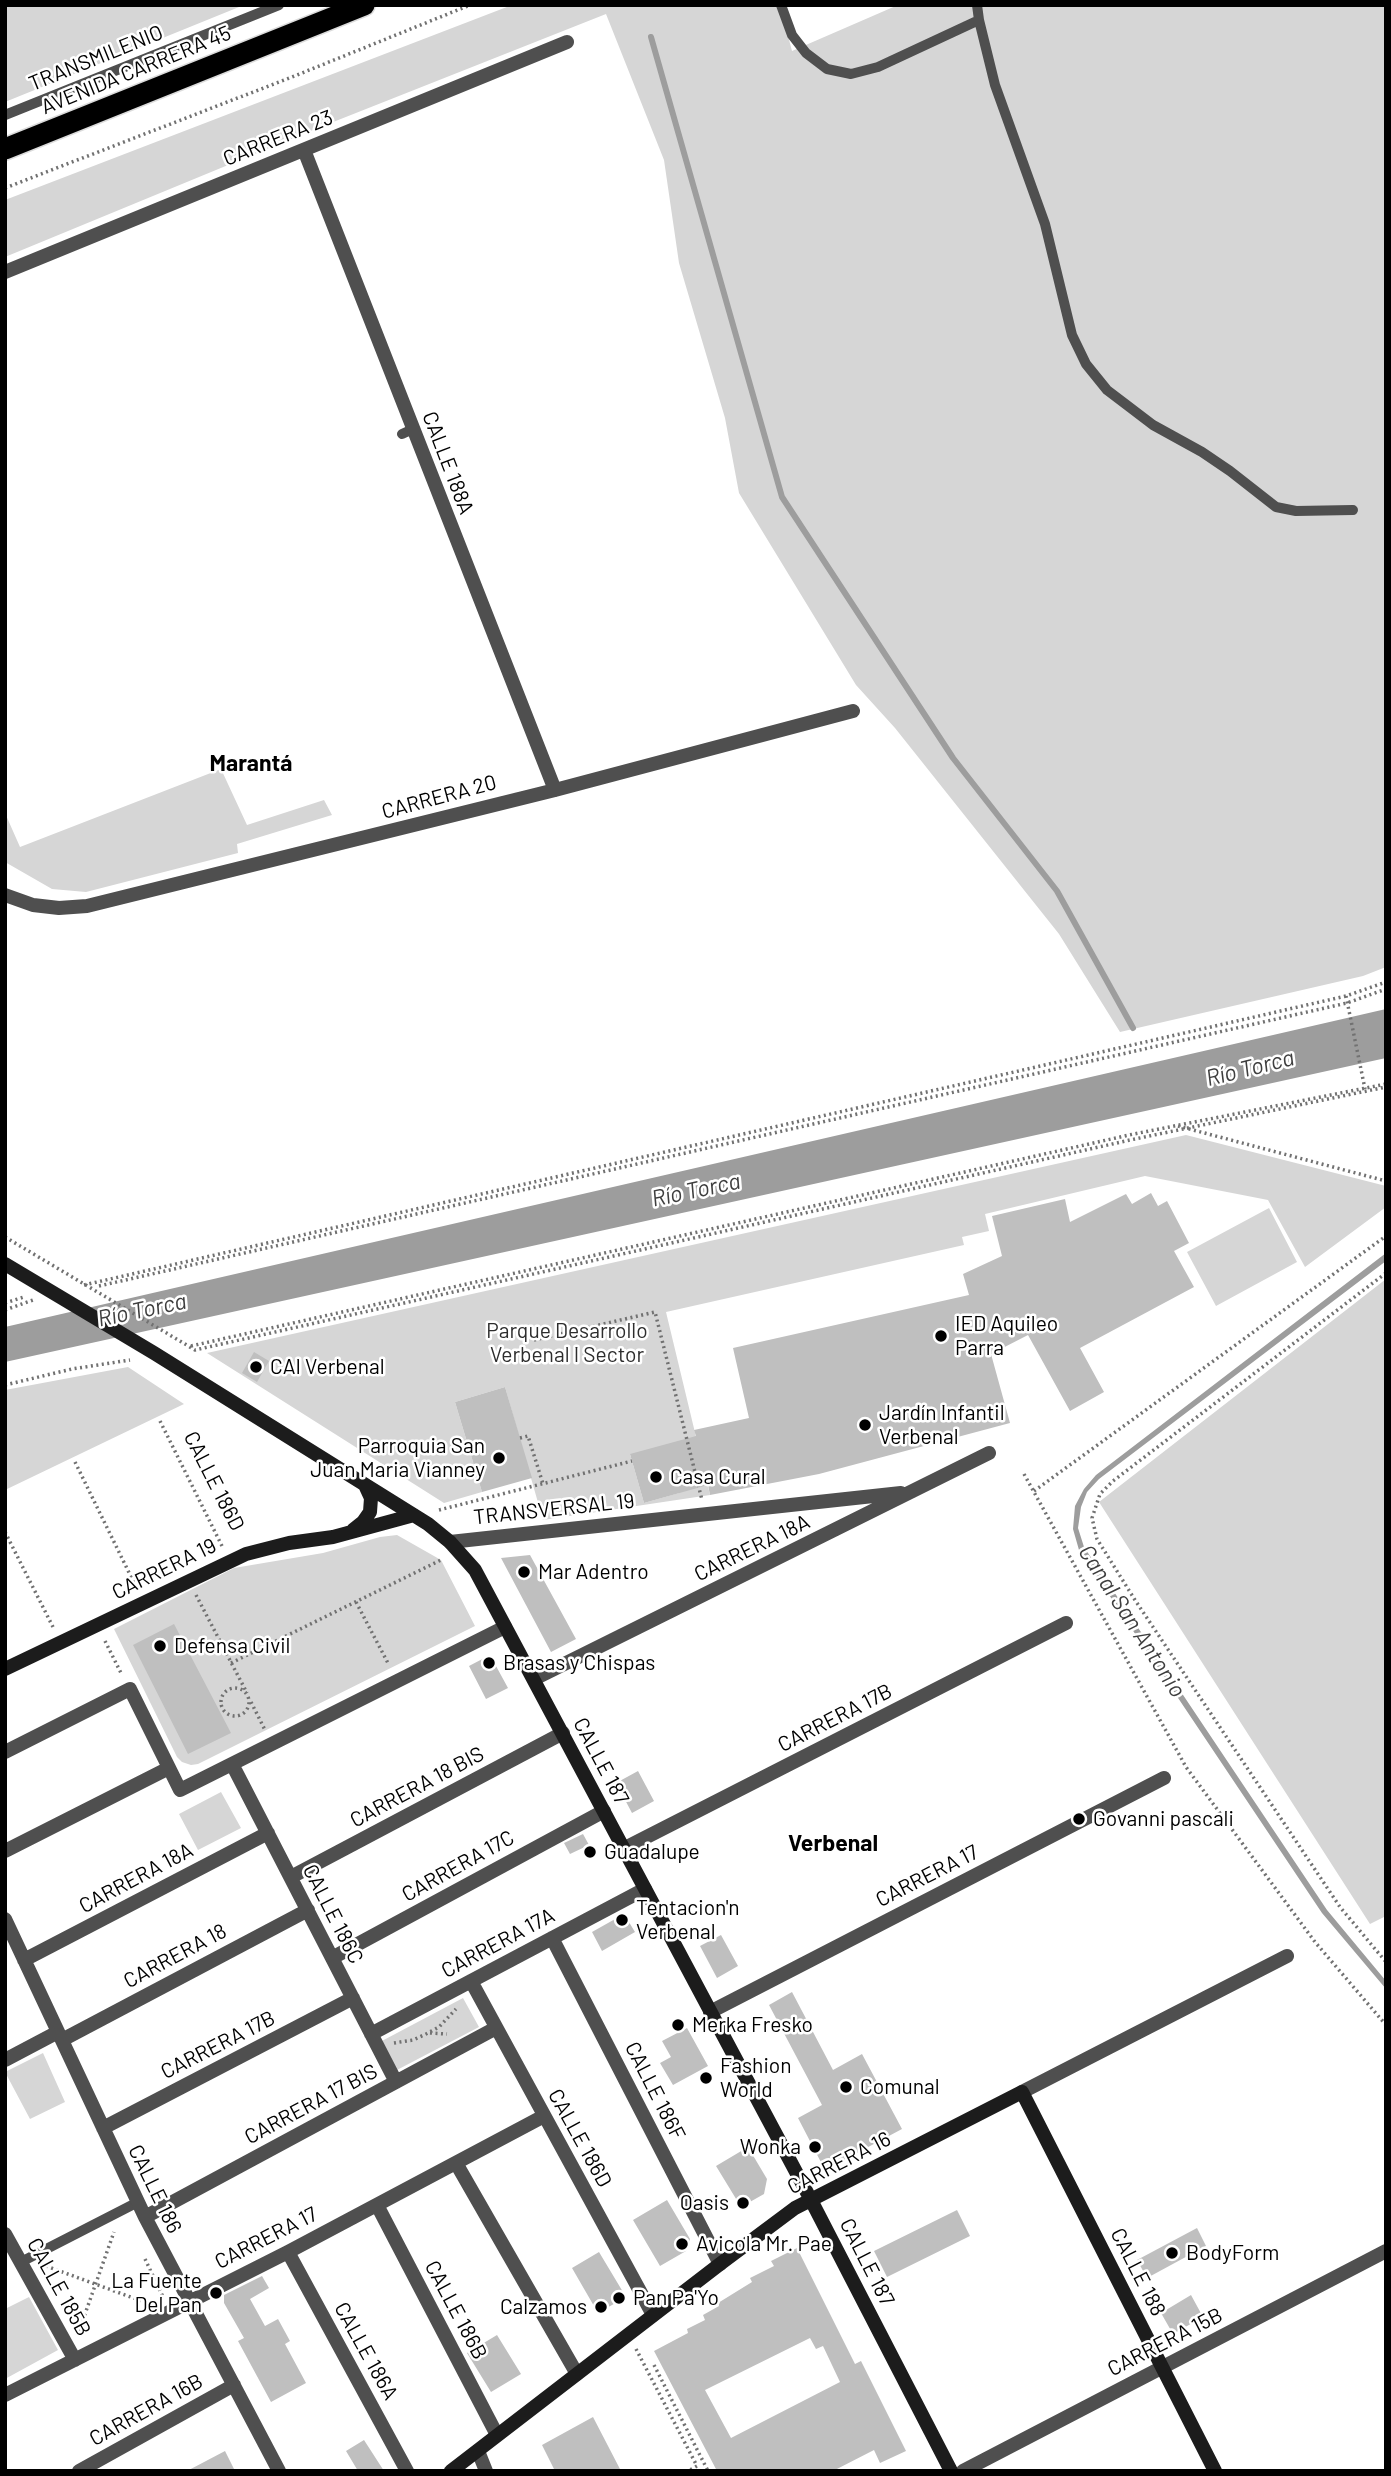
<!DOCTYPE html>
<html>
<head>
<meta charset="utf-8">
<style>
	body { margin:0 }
	#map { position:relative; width:1391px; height:2476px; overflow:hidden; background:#fff; font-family:Barlow,sans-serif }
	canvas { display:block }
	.frame { position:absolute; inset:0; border:7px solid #000; pointer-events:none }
</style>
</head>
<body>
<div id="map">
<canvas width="1391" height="2476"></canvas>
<div class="frame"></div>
</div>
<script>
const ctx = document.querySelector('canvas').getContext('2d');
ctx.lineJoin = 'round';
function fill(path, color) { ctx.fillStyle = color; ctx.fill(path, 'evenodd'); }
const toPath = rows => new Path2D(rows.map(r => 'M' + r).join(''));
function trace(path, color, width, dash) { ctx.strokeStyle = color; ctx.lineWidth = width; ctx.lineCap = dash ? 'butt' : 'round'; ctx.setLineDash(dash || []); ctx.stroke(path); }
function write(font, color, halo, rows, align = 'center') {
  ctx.font = font + ' Barlow,sans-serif'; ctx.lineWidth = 5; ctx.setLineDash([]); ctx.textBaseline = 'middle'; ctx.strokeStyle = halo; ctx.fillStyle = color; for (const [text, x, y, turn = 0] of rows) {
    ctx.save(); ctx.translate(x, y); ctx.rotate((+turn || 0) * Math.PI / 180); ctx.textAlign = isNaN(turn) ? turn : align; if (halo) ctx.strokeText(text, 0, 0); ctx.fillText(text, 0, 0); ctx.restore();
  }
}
const green = toPath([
	[5,5,244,5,5,102],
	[512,5,780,5,792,51,898,5,1386,5,1386,967,1363,976,1120,1032,1059,934,895,728,856,685,739,493,725,418,679,263,664,160,606,14,313,130,5,257,5,200],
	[221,769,247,825,324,800,332,815,237,844,238,853,86,892,52,889,5,862,5,813,20,847],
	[1186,1135,1386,1186,1386,1207,1305,1267,1268,1200,1145,1176,985,1214,989,1231,962,1237,964,1245,666,1312,710,1495,543,1520,505,1387,455,1402,482,1492,444,1503,207,1353],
	[630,1454,679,1493,644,1503],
	[1269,1208,1297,1262,1216,1306,1187,1252],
	[1386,1279,1386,1916,1370,1924,1099,1502],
	[128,1367,184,1404,5,1490,5,1390],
	[397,1535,441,1560,475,1626,198,1764,191,1765,182,1762,177,1757,114,1629,234,1568,323,1553,380,1537],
	[221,1792,241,1828,198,1850,179,1814],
	[463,1998,479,2027,395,2071,380,2042],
	[43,2053,65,2102,30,2119,5,2072],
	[29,2297,58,2350,5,2379,5,2309]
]);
const water = toPath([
	[1386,1009,1386,1058,5,1362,5,1327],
	[1386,1253,1386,1261,1099,1479,1087,1492,1081,1507,1078,1528,1084,1547,1327,1910,1386,1981,1386,1989,1322,1913,1079,1550,1073,1529,1075,1506,1084,1489,1096,1475]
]);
const stream = toPath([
	[651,37,782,497,953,758,1057,891,1133,1028]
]);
const building = toPath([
	[1151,1193,1158,1206,1167,1201,1189,1243,1174,1251,1194,1287,1080,1348,1104,1392,1070,1411,1028,1335,991,1354,1010,1423,819,1474,710,1495,708,1485,644,1503,630,1454,696,1436,694,1430,749,1418,733,1348,969,1295,963,1274,1002,1256,992,1216,1065,1199,1070,1222,1126,1194,1132,1204],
	[254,1352,269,1361,257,1382,242,1373],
	[505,1387,532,1478,482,1492,455,1402],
	[530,1555,576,1639,551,1652,501,1558],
	[174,1624,231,1733,188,1754,133,1645],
	[490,1655,508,1688,486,1699,469,1666],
	[638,1771,654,1801,632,1813,616,1783],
	[583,1834,589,1845,570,1854,564,1843],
	[624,1914,635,1932,602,1951,592,1932],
	[721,1935,738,1966,717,1978,700,1946],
	[792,1992,833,2070,862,2054,902,2129,825,2170,798,2118,822,2105,769,2005],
	[687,2028,708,2066,673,2085,660,2063,671,2057,662,2041],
	[748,2147,767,2179,764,2194,741,2207,716,2166],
	[667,2200,690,2239,686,2251,660,2266,633,2220],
	[957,2210,970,2236,887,2277,874,2251],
	[1197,2228,1206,2246,1147,2278,1137,2260],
	[797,2248,855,2364,861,2361,906,2451,880,2463,874,2450,833,2471,717,2471,654,2351,688,2333,687,2329,705,2320,703,2315,719,2306,718,2303,752,2282,750,2278,774,2266,771,2261],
	[810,2338,816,2349,823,2346,840,2382,731,2438,705,2390],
	[599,2252,626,2297,598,2313,572,2268],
	[262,2276,269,2288,250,2299,265,2326,278,2319,290,2341,285,2344,306,2383,271,2402,238,2341,244,2338,224,2303,224,2295],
	[1191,2295,1203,2317,1173,2334,1161,2313],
	[497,2335,521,2374,491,2392,467,2353],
	[593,2417,621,2471,555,2471,542,2445],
	[364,2440,384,2471,358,2471,346,2451],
	[225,2451,235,2471,187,2471]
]);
const path = toPath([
	[5,188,292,77,470,5],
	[1346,996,1365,1089],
	[1178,1126,1386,1181],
	[5,1237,195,1350,1130,1140,1386,1087],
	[1386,1273,1113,1481,1100,1494,1092,1518,1097,1539,1135,1600,1340,1907,1386,1962],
	[84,1285,1346,996,1386,982],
	[99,1286,1347,1003,1386,989],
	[5,1303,24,1297],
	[5,1310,33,1300],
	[534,1340,655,1312,702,1500],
	[191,1346,1129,1135,1386,1084],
	[5,1385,72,1369,130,1360],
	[160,1421,223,1548],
	[520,1438,528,1436,543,1484],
	[75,1462,137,1589],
	[1024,1474,1186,1767,1315,1942,1386,2025],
	[1034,1491,1386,1236],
	[439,1510,632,1461],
	[5,1532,53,1627],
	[196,1595,247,1693],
	[356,1602,389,1665],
	[105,1641,122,1675],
	[231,1663,443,1559],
	'221 1702a14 14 0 1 1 28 0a14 14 0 1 1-28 0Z',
	[251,1702,265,1730],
	[430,2033,447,2034],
	[394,2043,413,2040,426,2034,439,2027,456,2009],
	[145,2259,163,2297],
	[46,2266,147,2303],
	[79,2331,114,2232],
	[636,2349,697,2466,688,2471],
	[654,2365,708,2471]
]);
const lane = toPath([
	[781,5,792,35,806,53,827,69,851,74,878,67,979,20,977,5],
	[979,20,995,85,1045,224,1072,335,1086,364,1107,390,1132,409,1153,425,1202,452,1230,471,1276,507,1296,511,1353,510],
	[5,115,279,5],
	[402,434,413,429],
	[21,2262,138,2202]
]);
const street = toPath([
	[304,150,555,790],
	[5,272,567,42],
	[5,895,33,905,59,908,87,906,555,790,853,711],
	[450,1542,901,1493],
	[534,1679,989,1453],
	[5,1752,130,1689,180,1790,505,1627],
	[232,1764,396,2082],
	[623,1849,1066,1623],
	[5,1851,169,1768],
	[291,1877,563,1733],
	[5,1919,145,2217,279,2471],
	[552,1938,720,2264],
	[332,1958,604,1811],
	[24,1960,268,1833],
	[471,1981,653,2315],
	[710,2012,1164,1778],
	[371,2034,645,1889],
	[62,2040,308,1910],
	[5,2060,58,2032],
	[1022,2092,1287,1956],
	[103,2128,353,1998],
	[456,2163,577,2374],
	[377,2205,497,2435],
	[145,2217,496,2028],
	[5,2234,75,2360],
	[288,2252,407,2471],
	[5,2395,288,2252,544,2116],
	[478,2451,486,2471],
	[79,2471,234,2385],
	[963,2471,1386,2251]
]);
const secondary = toPath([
	[5,1264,154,1353,428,1524,450,1542,475,1570,811,2200,951,2471],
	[353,1530,363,1522,370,1512,371,1498,365,1485],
	[5,1669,246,1554,289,1543,333,1537,414,1515],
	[451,2471,720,2264,795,2208,1022,2092,1215,2471]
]);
const highway = toPath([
	[5,149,364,5]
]);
const markers = [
	[941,1336,7,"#000"],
	[256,1367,7,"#000"],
	[865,1425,7,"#000"],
	[499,1458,7,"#000"],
	[656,1477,7,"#000"],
	[524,1572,7,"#000"],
	[160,1646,7,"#000"],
	[489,1663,7,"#000"],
	[1079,1819,7,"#000"],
	[590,1852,7,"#000"],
	[622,1920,7,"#000"],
	[678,2025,7,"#000"],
	[706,2078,7,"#000"],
	[846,2087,7,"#000"],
	[815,2147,7,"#000"],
	[743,2203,7,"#000"],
	[682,2244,7,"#000"],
	[1172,2253,7,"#000"],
	[216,2293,7,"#000"],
	[619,2298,7,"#000"],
	[601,2307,7,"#000"]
];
const streetNames = [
	["TRANSMILENIO",96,58,-22],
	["AVENIDA CARRERA 45",136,70,-22],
	["CARRERA 23",278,138,-22],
	["CALLE 188A",448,463,69],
	["CARRERA 20",439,797,-15],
	["CALLE 186D",214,1481,63],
	["TRANSVERSAL 19",554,1509,-6],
	["CARRERA 18A",752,1548,-26],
	["CARRERA 19",164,1569,-26],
	["CARRERA 17B",835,1718,-27],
	["CALLE 187",601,1761,62],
	["CARRERA 18 BIS",417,1787,-28],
	["CARRERA 17C",458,1866,-29],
	["CARRERA 17",927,1876,-27],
	["CARRERA 18A",136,1878,-28],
	["CALLE 186C",333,1914,63],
	["CARRERA 17A",498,1943,-28],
	["CARRERA 18",175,1956,-28],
	["CARRERA 17B",218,2045,-27],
	["CALLE 186F",655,2091,63],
	["CARRERA 17 BIS",311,2104,-28],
	["CALLE 186D",580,2138,61],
	["CARRERA 16",839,2163,-27],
	["CALLE 186",155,2189,64],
	["CARRERA 17",266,2238,-27],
	["CALLE 187",867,2262,63],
	["CALLE 188",1138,2272,63],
	["CALLE 185B",59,2287,61],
	["CALLE 186B",456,2310,62],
	["CARRERA 15B",1165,2342,-27],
	["CALLE 186A",366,2351,61],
	["CARRERA 16B",146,2410,-29]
];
const poiNames = [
	["IED Aquileo",955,1324],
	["Parra",955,1348],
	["CAI Verbenal",270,1367],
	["Jardín Infantil",879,1413],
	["Verbenal",879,1437],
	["Parroquia San",485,1446,"right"],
	["Juan Maria Vianney",485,1470,"right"],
	["Casa Cural",670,1477],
	["Mar Adentro",538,1572],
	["Defensa Civil",174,1646],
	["Brasas y Chispas",503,1663],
	["Govanni pascali",1093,1819],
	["Guadalupe",604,1852],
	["Tentacion'n",636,1908],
	["Verbenal",636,1932],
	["Merka Fresko",692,2025],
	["Fashion",720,2066],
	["World",720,2090],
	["Comunal",860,2087],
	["Wonka",801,2147,"right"],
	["Oasis",729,2203,"right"],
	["Avicola Mr. Pae",696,2244],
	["BodyForm",1186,2253],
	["La Fuente",202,2281,"right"],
	["Del Pan",202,2305,"right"],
	["Pan Pa'Yo",633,2298],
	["Calzamos",587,2307,"right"]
];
const parkNames = [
	["Parque Desarrollo",567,1331],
	["Verbenal I Sector",567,1355]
];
const neighbourhoodNames = [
	["Marantá",251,763],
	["Verbenal",833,1843]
];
const waterNames = [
	["Río Torca",1250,1068,-14],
	["Río Torca",696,1190,-12],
	["Río Torca",142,1310,-12],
	["Canal San Antonio",1132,1621,57]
];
fill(green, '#d6d6d6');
fill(water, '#9d9d9d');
trace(stream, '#9d9d9d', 6);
fill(building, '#bfbfbf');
trace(highway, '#dbdbdb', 24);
trace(path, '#717171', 3.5, [2, 3.5]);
trace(lane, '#4f4f4f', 10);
trace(street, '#4f4f4f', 14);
trace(secondary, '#1c1c1c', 14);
trace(highway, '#000', 21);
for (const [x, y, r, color] of markers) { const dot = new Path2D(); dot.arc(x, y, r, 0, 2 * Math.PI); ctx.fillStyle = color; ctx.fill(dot); trace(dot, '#fff', 2.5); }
write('21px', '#000', '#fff', streetNames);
write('21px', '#000', '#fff', poiNames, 'left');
write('21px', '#2d2d2d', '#fff', parkNames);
write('bold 23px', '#000', '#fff', neighbourhoodNames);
write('italic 23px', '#3e3e3e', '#fff', waterNames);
</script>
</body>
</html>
